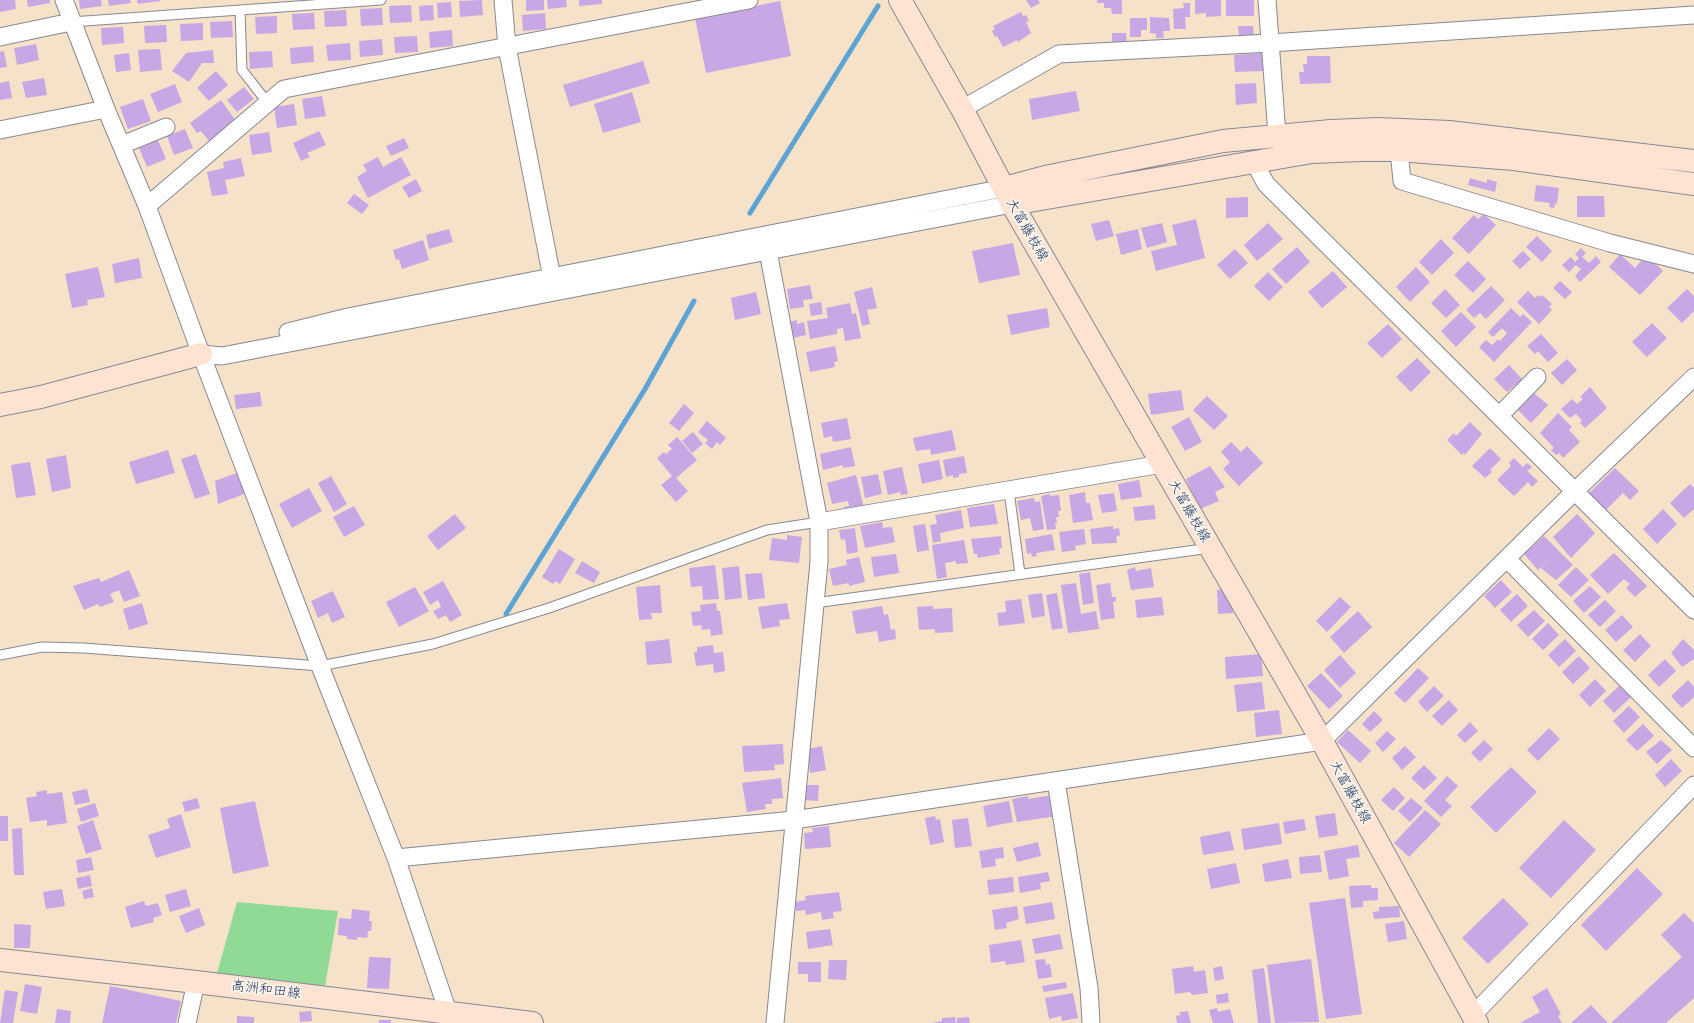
<!DOCTYPE html>
<html>
<head>
<meta charset="utf-8">
<style>
	body { margin:0 }
	canvas { display:block; background:#f5e2c9 }
</style>
</head>
<body>
<canvas width="1694" height="1023"></canvas>
<script>
const ctx = document.querySelector('canvas').getContext('2d');
ctx.lineJoin = 'round';
function fill(path, color) { ctx.fillStyle = color; ctx.fill(path, 'evenodd'); }
const toPath = rows => new Path2D(rows.map(r => 'M' + r).join(''));
function trace(path, color, width, dash) { ctx.strokeStyle = color; ctx.lineWidth = width; ctx.lineCap = dash ? 'butt' : 'round'; ctx.setLineDash(dash || []); ctx.stroke(path); }
function write(font, color, halo, rows, align = 'center') {
  ctx.font = font + ' Caveat,"Klee One",sans-serif'; ctx.lineWidth = 3.5; ctx.setLineDash([]); ctx.textBaseline = 'middle'; ctx.strokeStyle = halo; ctx.fillStyle = color; for (const [text, x, y, turn = 0] of rows) {
    ctx.save(); ctx.translate(x, y); ctx.rotate((+turn || 0) * Math.PI / 180); ctx.textAlign = isNaN(turn) ? turn : align; if (halo) ctx.strokeText(text, 0, 0); ctx.fillText(text, 0, 0); ctx.restore();
  }
}
const green = toPath([
	[237,902,338,911,325,986,217,973]
]);
const stream = toPath([
	[750,213,878,6],
	[506,614,645,389,694,301]
]);
const building = toPath([
	[0,0,15,0,16,9,0,12],
	[27,0,50,0,50,3,28,7],
	[79,0,101,0,102,6,80,9],
	[108,0,130,0,131,3,109,6],
	[137,0,160,0,160,1,138,4],
	[482,0,483,15,460,17,459,1],
	[526,0,544,0,544,10,526,11],
	[547,0,566,0,567,7,548,9],
	[579,0,602,0,602,4,579,6],
	[1026,0,1038,0,1040,3,1031,8],
	[1097,0,1122,0,1122,14,1112,14,1111,8,1104,8,1104,3,1097,3],
	[1195,0,1221,0,1221,16,1206,17,1206,13,1195,14],
	[1226,0,1254,0,1254,16,1226,16],
	[780,1,791,56,706,73,695,18],
	[451,2,452,17,438,18,437,3],
	[1183,3,1190,3,1190,17,1185,17,1186,29,1174,29,1173,9,1184,8],
	[411,5,412,22,390,23,389,6],
	[433,5,434,20,420,21,419,6],
	[382,8,383,25,361,26,360,9],
	[346,10,347,26,325,27,324,11],
	[1021,12,1023,16,1026,15,1029,21,1026,22,1031,33,1018,42,1017,40,1003,47,997,36,995,37,992,31,995,29,993,26],
	[314,13,315,29,293,30,292,14],
	[545,13,546,29,523,31,522,15],
	[277,16,277,33,256,34,255,17],
	[1150,17,1169,18,1170,31,1163,31,1164,38,1156,38,1156,34,1150,33],
	[1130,18,1147,18,1147,30,1141,30,1141,37,1130,37],
	[232,21,233,37,211,38,210,22],
	[203,23,203,40,181,41,180,24],
	[166,25,167,42,145,43,144,26],
	[1238,26,1253,26,1254,37,1239,37],
	[123,27,124,43,102,45,101,28],
	[452,30,453,46,430,48,429,32],
	[1112,33,1126,33,1127,45,1112,45],
	[417,36,418,52,395,53,394,37],
	[382,39,383,55,360,57,359,41],
	[350,43,351,60,328,61,326,45],
	[36,44,39,60,17,65,14,48],
	[313,46,314,62,291,64,290,48],
	[160,49,162,70,140,72,138,50],
	[213,50,214,63,202,63,189,82,172,71,186,53],
	[4,51,7,67,0,68,0,52],
	[272,51,273,67,250,69,249,52],
	[129,53,131,70,116,72,114,55],
	[1263,53,1264,71,1235,72,1234,55],
	[1307,56,1330,56,1331,83,1300,84,1299,72,1304,72,1303,64,1307,64],
	[643,61,650,83,570,107,563,85],
	[216,71,228,85,209,101,197,88],
	[44,78,47,95,26,98,22,82],
	[9,81,12,98,0,100,0,83],
	[1256,83,1257,103,1236,105,1235,84],
	[175,84,182,102,158,112,150,94],
	[244,87,254,99,237,112,227,100],
	[1076,91,1080,111,1032,120,1029,99],
	[632,92,641,122,603,133,594,104],
	[322,96,326,116,305,119,302,99],
	[143,99,151,121,128,129,120,107],
	[221,100,236,121,209,141,201,131,197,133,190,123],
	[294,104,297,125,277,128,274,107],
	[185,129,193,148,174,155,167,136],
	[319,131,326,145,307,153,310,157,301,161,293,143],
	[269,132,272,152,252,155,249,135],
	[404,138,409,148,391,156,386,146],
	[158,140,166,159,147,167,139,148],
	[378,157,383,167,401,157,411,175,368,198,357,177,367,171,363,165],
	[241,158,245,176,225,180,228,194,212,196,207,172,224,168,223,162],
	[1470,178,1487,183,1487,179,1497,182,1495,192,1468,185],
	[416,179,422,191,409,198,402,187],
	[1536,185,1559,188,1557,204,1555,203,1554,208,1549,207,1550,203,1534,201],
	[354,194,369,205,362,214,347,203],
	[1577,196,1604,196,1605,217,1577,217],
	[1248,197,1248,217,1226,218,1226,198],
	[1484,214,1496,225,1469,254,1452,238,1474,215,1478,219],
	[1196,219,1205,258,1156,271,1151,251,1177,245,1172,225],
	[1109,220,1114,236,1096,241,1091,224],
	[1162,223,1167,242,1147,248,1141,228],
	[1268,223,1283,239,1257,261,1244,245],
	[449,229,453,242,429,249,426,235],
	[1138,229,1142,249,1121,255,1116,234],
	[1537,236,1552,251,1542,262,1526,247],
	[1441,239,1454,253,1432,275,1419,262],
	[423,240,429,260,402,269,399,259,396,260,393,250],
	[1013,243,1020,275,979,283,972,251],
	[1297,247,1310,262,1286,284,1272,269],
	[1581,248,1586,253,1582,257,1589,263,1596,256,1601,262,1580,282,1575,276,1581,269,1576,265,1569,272,1562,265,1571,257,1575,262,1579,258,1575,254],
	[1235,249,1248,263,1230,279,1217,265],
	[1523,251,1531,259,1520,269,1512,261],
	[1620,254,1635,268,1646,255,1663,271,1640,295,1609,267],
	[139,258,142,278,115,283,112,264],
	[1468,261,1486,279,1473,293,1454,275],
	[98,267,105,297,87,300,88,305,72,308,65,274],
	[1416,267,1430,282,1410,302,1396,287],
	[1333,271,1347,287,1322,308,1308,292],
	[1268,272,1283,287,1269,301,1254,286],
	[1560,281,1572,292,1565,299,1553,288],
	[810,285,813,299,803,300,804,307,790,309,787,289],
	[1491,286,1505,300,1486,319,1480,313,1474,318,1466,310],
	[872,287,877,308,867,310,870,324,862,326,854,292],
	[1445,289,1460,305,1446,318,1431,303],
	[1687,289,1694,296,1694,311,1682,323,1667,308],
	[1528,291,1535,298,1539,295,1541,297,1542,295,1552,304,1549,307,1552,310,1539,324,1517,302],
	[756,292,761,314,735,320,731,298],
	[821,302,823,314,811,316,809,304],
	[850,303,852,314,856,313,861,338,845,341,843,328,837,329,837,334,810,339,807,321,828,318,826,308],
	[1047,308,1050,327,1011,335,1007,315],
	[1511,308,1520,317,1523,314,1532,322,1494,362,1479,347,1486,340,1492,345,1498,339,1500,341,1507,333,1502,328,1493,337,1488,332],
	[1461,312,1476,327,1456,347,1441,331],
	[797,320,797,324,804,322,806,335,793,338,790,322],
	[1652,323,1667,338,1647,357,1632,342],
	[1388,324,1402,339,1382,358,1367,343],
	[1541,334,1558,353,1548,362,1538,351,1535,354,1527,346],
	[835,346,838,361,834,362,835,367,810,372,806,352],
	[1417,358,1431,372,1411,392,1396,377],
	[1567,359,1577,370,1562,385,1551,373],
	[1509,365,1524,381,1517,387,1515,385,1507,392,1494,379],
	[1590,387,1607,408,1585,428,1580,423,1582,420,1576,414,1570,418,1561,409,1572,399,1577,404,1583,399,1580,397],
	[1181,390,1184,410,1151,415,1148,394],
	[260,392,262,406,236,409,234,395],
	[1534,393,1548,405,1531,423,1518,410],
	[1207,396,1228,416,1214,430,1193,410],
	[684,404,694,413,679,431,669,423],
	[1558,413,1572,427,1569,430,1580,442,1563,458,1559,453,1556,455,1551,450,1554,448,1540,433],
	[1189,417,1202,442,1185,451,1171,427],
	[847,418,851,439,833,442,832,436,824,438,821,423],
	[707,421,726,438,720,445,717,442,712,449,705,443,708,440,698,432],
	[1470,422,1482,434,1465,455,1464,453,1462,455,1447,440,1454,433,1456,436],
	[952,430,956,450,931,455,930,449,916,451,913,438],
	[693,432,703,444,692,453,682,441],
	[677,437,697,460,676,478,688,491,676,502,661,485,672,476,657,458,664,452,666,454,672,449,668,445],
	[1231,442,1241,452,1247,446,1263,463,1239,486,1223,469,1230,462,1221,452],
	[851,447,855,466,843,468,843,465,823,470,820,454],
	[1490,448,1501,459,1490,470,1492,472,1485,478,1472,466],
	[168,450,175,473,136,484,129,462],
	[196,454,210,494,195,499,181,459],
	[66,455,71,488,52,492,46,459],
	[964,456,967,473,959,474,959,477,953,478,953,475,946,477,943,460],
	[1514,458,1523,467,1527,463,1532,467,1527,471,1538,481,1532,487,1528,482,1514,496,1497,480,1511,466,1509,463],
	[939,460,943,479,922,484,918,464],
	[30,462,36,495,16,498,11,465],
	[1210,466,1225,487,1215,492,1219,501,1200,509,1186,479],
	[902,467,908,494,901,495,900,492,888,495,883,471],
	[1615,468,1639,491,1630,500,1623,493,1606,510,1589,493],
	[239,472,247,493,218,504,215,481],
	[878,474,882,494,865,498,861,477],
	[856,475,864,508,846,513,844,507,849,506,848,501,832,504,827,483],
	[331,476,347,504,334,512,318,483],
	[1139,480,1142,497,1121,500,1118,484],
	[1690,484,1694,488,1694,509,1684,518,1670,503],
	[309,488,322,511,292,528,279,504],
	[1085,492,1086,503,1090,503,1093,520,1073,523,1069,495],
	[1114,493,1117,511,1102,513,1098,495],
	[1050,494,1050,496,1059,495,1061,511,1058,511,1059,517,1056,517,1057,523,1055,523,1056,529,1047,530,1041,496],
	[1034,498,1035,502,1040,501,1044,529,1033,531,1030,518,1021,520,1017,501],
	[994,504,998,524,970,527,967,508],
	[1154,505,1156,519,1135,521,1133,507],
	[354,506,365,525,344,537,333,517],
	[1663,509,1677,524,1657,544,1643,529],
	[961,510,964,528,940,533,941,541,933,543,930,525,937,524,935,515],
	[455,514,466,528,438,550,427,536],
	[1577,514,1595,533,1571,558,1553,537],
	[882,522,883,528,892,527,895,542,865,548,860,526],
	[925,524,929,550,917,552,913,526],
	[1113,526,1113,529,1119,528,1120,535,1116,537,1117,543,1092,544,1090,529],
	[855,528,858,552,847,554,845,539,841,540,839,530],
	[1084,529,1086,544,1075,546,1076,550,1062,552,1059,532],
	[1052,534,1055,550,1036,553,1037,556,1032,557,1031,553,1027,554,1025,539],
	[787,535,802,537,799,563,769,560,772,538,787,540],
	[1001,536,1002,548,999,548,1000,554,978,558,977,554,974,554,971,539],
	[1544,536,1573,565,1556,580,1541,568,1551,558,1538,570,1524,554],
	[964,540,968,563,956,564,956,561,945,563,947,577,937,579,932,545],
	[559,549,575,559,560,584,555,581,553,584,542,577],
	[1614,553,1647,586,1635,597,1626,588,1630,584,1624,579,1608,594,1590,575],
	[896,554,899,573,874,577,871,557],
	[859,557,865,582,849,586,849,583,833,586,829,569,847,565,846,560],
	[582,561,600,572,594,583,575,573],
	[715,565,719,599,703,600,702,586,691,587,689,568],
	[739,566,742,598,725,600,722,568],
	[1135,567,1136,571,1151,568,1154,587,1131,590,1127,570],
	[1576,567,1589,580,1571,597,1558,585],
	[129,570,140,596,124,602,119,590,110,594,114,602,100,607,98,604,84,610,73,586,99,578,101,582],
	[1090,572,1094,603,1083,605,1079,574],
	[762,573,765,598,748,600,745,574],
	[1501,580,1512,592,1495,608,1484,596],
	[443,581,462,615,450,622,446,615,438,619,433,611,441,607,438,600,430,605,423,592],
	[1076,583,1081,614,1096,611,1099,629,1068,633,1061,585],
	[1110,583,1112,597,1116,597,1116,601,1113,602,1115,618,1101,620,1096,585],
	[660,585,662,613,651,613,652,619,639,620,636,587],
	[1590,586,1601,597,1584,613,1573,601],
	[415,587,429,611,399,627,386,602],
	[1225,589,1232,602,1233,613,1218,614,1217,590],
	[333,591,345,617,332,623,328,613,318,618,311,601],
	[1042,593,1045,616,1032,618,1028,595],
	[1057,593,1063,628,1052,630,1046,595],
	[1517,594,1528,606,1511,622,1500,610],
	[1162,597,1164,615,1137,618,1135,600],
	[1340,597,1351,607,1327,632,1316,621],
	[1021,599,1025,623,999,626,997,613,1006,612,1005,601],
	[1605,600,1616,611,1600,627,1588,615],
	[142,603,148,624,129,630,123,609],
	[716,603,717,611,720,611,723,634,711,636,710,629,702,630,701,625,693,626,691,612,701,611,700,605],
	[787,603,790,619,779,620,780,626,762,629,758,607],
	[882,606,884,615,888,614,891,630,895,629,896,639,879,642,877,631,856,634,852,611],
	[933,606,933,609,952,608,953,632,935,633,935,629,919,630,917,607],
	[1534,610,1545,621,1528,637,1517,625],
	[1358,611,1372,627,1344,653,1330,637],
	[1622,615,1633,627,1616,642,1605,630],
	[1548,623,1559,635,1543,650,1532,639],
	[1640,634,1651,646,1635,662,1623,650],
	[669,639,672,663,647,665,645,642],
	[1565,639,1576,651,1559,667,1548,655],
	[1683,639,1694,650,1694,659,1682,667,1671,653],
	[713,645,714,653,723,652,725,671,714,673,713,664,696,666,694,652,697,652,697,647],
	[1261,654,1263,676,1226,679,1225,657],
	[1340,655,1356,673,1340,688,1324,670],
	[1579,656,1590,668,1573,684,1562,672],
	[1665,659,1676,671,1659,687,1648,675],
	[1418,668,1429,678,1405,703,1394,693],
	[1321,673,1343,696,1329,709,1307,686],
	[1595,679,1606,691,1590,707,1579,695],
	[1688,680,1694,687,1694,697,1682,708,1671,696],
	[1262,682,1265,709,1237,712,1234,685],
	[1620,685,1631,697,1614,713,1603,701],
	[1434,686,1444,696,1427,712,1418,702],
	[1449,700,1458,710,1442,726,1432,716],
	[1629,706,1640,717,1624,733,1613,721],
	[1279,710,1282,734,1256,737,1254,713],
	[1374,711,1383,720,1370,732,1362,724],
	[1470,722,1478,731,1465,743,1457,735],
	[1643,724,1654,736,1637,751,1626,740],
	[1549,728,1560,739,1538,761,1527,750],
	[1348,730,1371,751,1360,763,1337,742],
	[1387,731,1396,739,1383,752,1375,743],
	[1484,740,1493,749,1480,762,1471,753],
	[1661,740,1672,750,1657,764,1646,752],
	[783,744,784,764,774,765,775,770,744,772,742,746],
	[822,746,826,770,810,773,808,749],
	[1405,746,1416,757,1402,770,1392,758],
	[1671,759,1682,771,1665,787,1655,775],
	[1424,765,1437,778,1424,790,1411,778],
	[1511,767,1537,792,1496,833,1470,807],
	[1447,776,1458,786,1445,800,1452,806,1441,817,1424,801],
	[781,778,783,798,772,799,772,804,765,804,766,809,747,812,742,783],
	[806,785,819,785,818,801,804,800],
	[1394,787,1405,798,1393,811,1381,800],
	[87,789,90,802,75,805,72,792],
	[47,790,47,794,62,792,67,823,47,826,47,820,30,822,26,798,37,796,36,792],
	[1053,795,1057,816,1017,822,1012,799,1028,796,1028,799],
	[197,798,200,808,185,812,182,802],
	[1411,798,1423,808,1410,822,1398,811],
	[255,801,269,866,233,874,220,808],
	[1009,801,1013,822,987,827,983,806],
	[95,803,99,816,81,822,77,809],
	[1425,810,1441,824,1409,857,1394,843],
	[1335,813,1338,835,1319,838,1315,816],
	[181,814,191,847,156,858,148,835,170,828,167,819],
	[0,816,8,816,8,841,0,841],
	[935,816,936,820,940,819,944,842,930,845,925,818],
	[968,818,972,846,955,848,952,820],
	[1304,819,1306,830,1285,834,1283,822],
	[93,820,102,849,86,854,77,826],
	[1564,820,1596,850,1551,898,1519,868],
	[1279,823,1282,844,1244,850,1241,829],
	[829,826,831,847,805,849,804,833,813,832,812,828],
	[22,828,24,875,14,875,12,829],
	[1230,831,1234,850,1203,855,1200,837],
	[1038,842,1041,856,1017,862,1013,848],
	[1358,845,1360,857,1346,859,1349,876,1329,880,1324,851],
	[1003,847,1004,858,995,859,996,866,982,868,979,851],
	[1320,855,1322,872,1300,874,1299,857],
	[91,857,94,870,78,873,76,860],
	[1288,859,1292,878,1265,882,1262,864],
	[1236,863,1240,883,1211,889,1207,869],
	[1637,868,1663,894,1606,951,1581,925],
	[1048,872,1050,881,1040,883,1041,889,1020,893,1018,877],
	[90,875,92,886,78,889,76,878],
	[1013,877,1014,892,989,895,987,880],
	[1371,885,1371,888,1378,888,1378,900,1363,901,1363,907,1351,908,1349,886],
	[92,888,94,897,84,899,82,891],
	[62,889,65,906,46,909,43,892],
	[186,889,191,906,170,912,165,895],
	[839,892,842,911,833,912,834,918,822,920,821,912,806,915,805,910,796,911,795,902,806,900,805,896],
	[1345,898,1362,1014,1326,1019,1309,903],
	[1503,898,1529,924,1488,964,1462,938],
	[144,901,146,906,158,903,162,915,153,918,154,922,131,928,125,907],
	[1052,902,1055,919,1026,924,1023,907],
	[1017,906,1019,919,1006,923,1007,928,995,930,992,910],
	[1399,906,1400,917,1374,919,1373,912,1379,911,1379,907],
	[199,908,205,925,186,933,179,916],
	[352,909,370,911,369,921,372,921,371,931,368,931,367,938,357,937,357,940,347,939,347,936,338,935,339,918,351,919],
	[1684,913,1694,923,1694,998,1666,1023,1611,1023,1682,957,1661,935],
	[1404,921,1407,939,1388,942,1385,924],
	[14,924,31,925,30,948,14,948],
	[830,929,833,945,808,949,806,932],
	[1060,934,1063,949,1035,954,1032,939],
	[1021,940,1025,962,1006,965,1005,961,991,963,989,945],
	[369,957,391,958,389,989,367,988],
	[1045,959,1046,965,1050,964,1052,977,1038,979,1035,960],
	[1311,959,1319,1022,1275,1023,1267,965],
	[829,960,847,960,846,980,828,979],
	[798,962,821,962,821,982,808,982,808,974,798,974],
	[1193,966,1194,972,1205,970,1208,993,1193,995,1189,992,1175,994,1172,969],
	[1222,966,1224,979,1215,981,1213,968],
	[1264,968,1271,1023,1258,1023,1252,970],
	[1066,982,1067,988,1044,992,1042,986],
	[25,984,42,987,37,1014,20,1011],
	[110,986,181,1001,176,1023,102,1023],
	[1547,988,1561,1014,1558,1016,1562,1023,1520,1023,1540,1012,1532,997],
	[5,990,18,992,13,1023,0,1023],
	[1073,993,1078,1018,1062,1021,1061,1016,1049,1019,1045,998],
	[1228,993,1229,1002,1217,1004,1216,995],
	[1591,1005,1608,1023,1571,1023],
	[1217,1008,1218,1012,1230,1009,1234,1023,1213,1023,1209,1010],
	[57,1009,71,1011,70,1023,55,1023],
	[311,1011,312,1021,300,1022,299,1012],
	[1188,1011,1191,1023,1177,1023,1176,1016,1180,1015,1180,1012],
	[237,1016,254,1017,254,1023,237,1023],
	[955,1017,956,1023,932,1023,942,1021,942,1018],
	[969,1017,970,1023,957,1023,957,1018],
	[379,1020,391,1020,391,1023,379,1023]
]);
const lane = toPath([
	[240,10,242,70,267,102],
	[71,22,381,0],
	[1009,491,1020,574],
	[815,603,1210,548],
	[0,655,42,647,84,648,320,666,433,644,549,608,767,530,819,522]
]);
const street = toPath([
	[64,0,106,109,147,206,201,354,320,666,396,858,448,1012],
	[503,0,507,47,552,278],
	[1267,0,1277,135],
	[0,37,71,22],
	[962,109,1059,54,1270,43,1694,15],
	[0,130,106,109],
	[122,145,166,127],
	[1399,150,1402,181,1610,243,1694,264],
	[1254,162,1266,184,1694,610],
	[147,206,284,89,749,0],
	[768,251,819,522,819,562,775,1023],
	[288,332,348,317,1004,188],
	[201,354,222,356,1012,204],
	[1499,416,1537,377],
	[819,522,1162,464],
	[1507,559,1694,748],
	[1056,781,1089,988,1091,1023],
	[396,858,794,820,1322,741,1574,492,1694,377],
	[1472,1016,1694,785],
	[187,1023,196,982]
]);
const secondary = toPath([
	[900,0,962,109,1012,204,1322,741,1477,1023],
	[1004,188,1045,177,1223,141,1331,131,1378,129,1449,132,1694,161],
	[1012,204,1312,152,1362,150,1399,150,1514,159,1694,184],
	[0,405,41,397,201,354],
	[0,960,196,982,532,1023]
]);
const streetNames = [
	["大富藤枝線",1027,230,60],
	["大富藤枝線",1189,511,60],
	["大富藤枝線",1350,792,61],
	["高洲和田線",266,990,7]
];
fill(green, '#91da95');
trace(stream, '#5da3d3', 5);
fill(building, '#c7a8e5');
trace(lane, '#888894', 11);
trace(street, '#888894', 19);
trace(secondary, '#888894', 24);
trace(lane, '#fff', 9);
trace(street, '#fff', 17);
trace(secondary, '#fee3d2', 22);
write('14px', '#1b2f5e', '#fbf7ec', streetNames);
</script>
</body>
</html>
